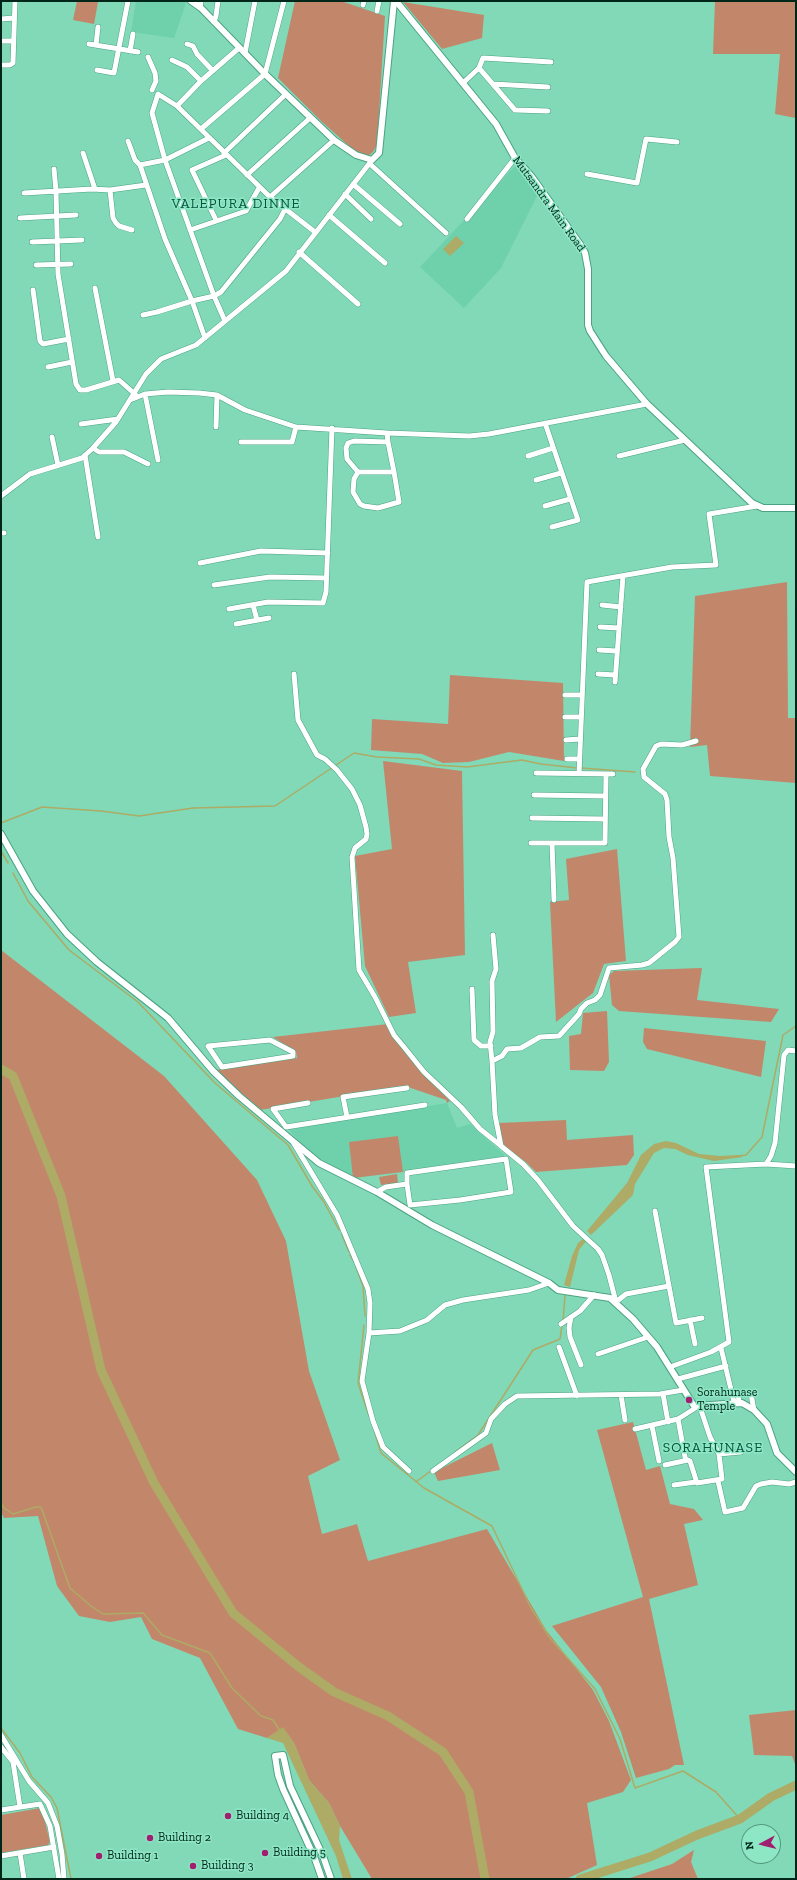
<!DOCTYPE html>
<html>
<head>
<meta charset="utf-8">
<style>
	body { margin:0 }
	#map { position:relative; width:797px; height:1880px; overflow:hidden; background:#81d9b7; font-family:"Zilla Slab",serif }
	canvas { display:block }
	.frame { position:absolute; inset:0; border:2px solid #002519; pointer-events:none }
	.north { position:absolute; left:741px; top:1824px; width:40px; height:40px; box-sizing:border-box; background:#8ee7c4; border:1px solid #559980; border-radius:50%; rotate:263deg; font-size:11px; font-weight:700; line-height:16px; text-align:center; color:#002519 }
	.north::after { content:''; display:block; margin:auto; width:14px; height:18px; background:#a01f71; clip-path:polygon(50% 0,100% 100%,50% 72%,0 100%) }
</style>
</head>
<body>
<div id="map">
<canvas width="797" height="1880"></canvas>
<div class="frame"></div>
<div class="north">N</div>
</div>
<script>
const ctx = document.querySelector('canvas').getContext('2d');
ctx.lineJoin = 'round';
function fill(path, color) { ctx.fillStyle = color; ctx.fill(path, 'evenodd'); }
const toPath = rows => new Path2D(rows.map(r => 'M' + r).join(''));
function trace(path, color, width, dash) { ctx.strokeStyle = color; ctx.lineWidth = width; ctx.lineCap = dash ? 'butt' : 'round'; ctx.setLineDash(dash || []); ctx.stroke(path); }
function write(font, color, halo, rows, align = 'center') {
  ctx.font = font + ' "Zilla Slab",serif'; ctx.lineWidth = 3; ctx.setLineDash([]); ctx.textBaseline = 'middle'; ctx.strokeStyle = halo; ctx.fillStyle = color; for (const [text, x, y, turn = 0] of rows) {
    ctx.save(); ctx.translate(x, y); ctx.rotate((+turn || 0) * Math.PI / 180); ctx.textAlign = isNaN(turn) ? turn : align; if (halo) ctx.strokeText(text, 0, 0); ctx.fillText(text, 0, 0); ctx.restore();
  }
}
const built = toPath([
	[136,1,183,1,186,3,174,38,131,32],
	[516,165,538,194,501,268,464,308,420,267],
	[447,1103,457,1128,470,1124,508,1158,353,1178,310,1153,288,1129]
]);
const green = toPath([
	[77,1,98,2,94,24,73,20],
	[295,1,341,1,385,16,377,145,373,152,368,156,358,154,321,121,278,78],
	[715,1,796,1,796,118,775,114,780,54,713,54],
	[403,2,484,15,482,38,442,49],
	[787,582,788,718,796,718,796,783,710,776,707,745,690,747,695,596],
	[450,675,563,683,564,761,509,752,469,762,443,763,422,754,371,750,372,719,448,724],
	[383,761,462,771,465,955,408,962,416,1013,389,1017,365,966,355,856,392,849],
	[617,849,626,961,604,964,593,993,556,1022,550,902,569,900,566,859],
	[1,950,164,1076,257,1180,286,1241,309,1371,340,1460,308,1476,322,1534,357,1524,368,1561,487,1529,546,1630,593,1690,609,1721,631,1780,623,1792,587,1803,597,1865,566,1879,372,1879,340,1826,329,1803,309,1780,294,1743,283,1728,267,1738,238,1729,200,1658,152,1639,141,1617,110,1622,79,1616,57,1586,38,1516,4,1518,1,1512],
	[702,968,697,1000,779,1009,771,1022,619,1011,612,1005,609,975,614,971],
	[607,1011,609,1062,604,1071,570,1070,569,1036,581,1034,583,1013],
	[388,1024,417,1067,450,1101,447,1103,446,1100,405,1086,260,1110,216,1070,297,1058,296,1052,273,1037],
	[644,1028,766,1041,761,1077,647,1049,643,1042],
	[566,1120,567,1140,633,1135,634,1155,627,1165,536,1172,527,1163,503,1145,499,1123],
	[398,1136,403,1172,353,1178,349,1142],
	[397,1174,398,1183,381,1185,379,1177],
	[633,1422,646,1470,660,1466,670,1504,694,1509,703,1520,684,1524,698,1585,649,1599,684,1765,675,1765,669,1769,636,1778,621,1732,601,1687,552,1626,643,1597,597,1430],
	[492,1443,500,1470,438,1481,434,1472],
	[796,1710,796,1767,792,1756,754,1755,749,1715],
	[40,1808,42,1810,50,1842,48,1845,1,1853,1,1815],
	[694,1850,691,1862,698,1879,627,1879,672,1864]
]);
const water = toPath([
	[456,236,464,243,450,256,443,249],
	[666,1141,676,1143,699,1154,720,1156,739,1155,743,1157,714,1161,688,1155,675,1149,664,1148,654,1153,635,1184,633,1195,591,1235,587,1231,627,1183,641,1155,654,1144],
	[583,1239,586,1241,579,1250,570,1287,564,1285,572,1256,578,1243],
	[283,1727,294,1743,309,1780,329,1803,340,1826,339,1840,352,1879,343,1879,336,1856,283,1743,267,1738]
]);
const stream = toPath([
	[581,768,635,772],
	[1,823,42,807,101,811,139,816,193,808,275,806,354,753,377,757,419,759,436,765,467,767,522,760,541,764,577,768],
	[1,851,8,863],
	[13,873,28,901,69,950,138,1002,215,1083,288,1145,312,1186,324,1202,339,1230],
	[737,1156,746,1155,762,1137,783,1035,796,1026],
	[342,1235,349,1252],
	[350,1255,354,1262],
	[356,1267,363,1286,365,1316],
	[563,1322,565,1295],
	[364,1325,358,1383,369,1416],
	[373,1427,381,1453,424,1488,492,1526,531,1608,550,1638,595,1689,620,1739,635,1788,683,1771,716,1792,740,1819],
	[455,1452,478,1435,533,1350,560,1339,562,1325],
	[417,1481,432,1470],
	[1,1503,4,1508,13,1514,36,1507,41,1507,70,1588,91,1606,103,1614,143,1613,162,1635,210,1653,232,1688,261,1716,273,1720,280,1731],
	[1,1728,20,1753,32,1777,51,1797,57,1808,71,1879]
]);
const river = toPath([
	[1,1069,13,1076,61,1196,101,1370,154,1483,233,1613,299,1667,334,1692,388,1716,443,1752,469,1792,485,1879],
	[580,1879,650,1857,697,1835,740,1819,771,1797,796,1785]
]);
const minor = toPath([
	[363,5,364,1],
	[200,7,201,1],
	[377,11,379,1],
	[1,19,14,18],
	[214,22,216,16,218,1],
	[1,41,13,41],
	[89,44,138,52],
	[187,44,193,46,197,54,213,71],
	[96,45,98,27],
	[130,51,133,34],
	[245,53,255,1],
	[148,57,155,73,156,81,152,90],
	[172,60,187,67,201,81],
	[1,65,10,65,13,63,15,1],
	[479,68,515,110,548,111],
	[97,70,114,73,128,1],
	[463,83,479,68,483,58,551,62],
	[493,84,548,87],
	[177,106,201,81,239,48],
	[201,129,265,74,284,1],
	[209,138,165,160,152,113,158,94,177,106,270,197,315,232],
	[128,141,135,160,140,165],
	[83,153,95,189],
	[224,153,286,94],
	[370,164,446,233],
	[54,169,56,191,58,274,76,384,80,390,86,390,119,380,136,395],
	[587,174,637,183,646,139,677,142],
	[247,175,310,118],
	[353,184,400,224],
	[110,190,113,218,116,223,119,226,132,230],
	[24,193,92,189,110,190,146,185],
	[345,194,371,219],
	[270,197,334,140],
	[329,215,385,263],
	[20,218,76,215],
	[467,219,515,158],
	[216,220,192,170,226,155],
	[190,230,246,211,259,188],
	[32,242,82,240],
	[299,252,358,304],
	[36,265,71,264],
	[95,288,113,381],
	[33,290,40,341,43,344,69,339],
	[143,315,157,312,192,301,205,338],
	[225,321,214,296,165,160,140,165,165,239,192,301,214,296,221,292,280,219,285,209],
	[48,367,72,362],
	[145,394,158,460],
	[130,400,145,394,168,392,199,393,217,395,245,410,296,427,387,433,469,436,489,434,647,404],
	[545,423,578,520,552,527],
	[81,424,118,419],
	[216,427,217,395],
	[387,433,388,442,394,472,399,502,378,508,364,506,360,504,353,492,354,479,358,472,347,459,346,448,348,443,354,441,388,442],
	[52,437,58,465],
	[241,442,292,442,296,427],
	[93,448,99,452,124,452,148,464],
	[85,455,98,537],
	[528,456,553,448],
	[619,456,685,440],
	[358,472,394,472],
	[536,480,561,473],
	[1,496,30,474,82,458,93,448,116,422,146,374,161,359,196,345,286,271,372,160],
	[545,506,570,499],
	[1,533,4,533],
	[200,563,261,551,328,553],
	[214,585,270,577,326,578],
	[253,605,257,620],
	[602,605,621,607],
	[229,609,268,602,323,603,326,592,332,428],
	[236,624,269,618],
	[600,627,619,628],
	[599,650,617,651],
	[294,674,298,720,317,755,325,759,337,770,352,789,360,805,366,827,367,834,366,839,355,848,352,857,359,970,375,997,394,1035,404,1047,424,1072,461,1107,480,1129,500,1145],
	[598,674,615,675],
	[615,682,623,576],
	[565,695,582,695],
	[565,717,581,717],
	[566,740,580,739],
	[696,741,682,745,661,744,656,746,643,769,644,777,665,794,667,800,669,837,673,858,679,937,675,942,649,963,642,965,609,968,600,995,595,1000,587,1003,581,1009,579,1014,559,1036,540,1037,521,1048,507,1049,502,1056,492,1061,495,1115,501,1146,523,1164,538,1180,573,1226,598,1249,602,1255,609,1275,616,1302,626,1294,669,1286,676,1323,702,1318],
	[567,759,579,759],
	[536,773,613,774],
	[579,774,587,582,672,567,716,565,709,514,757,506],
	[534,795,605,796],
	[532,818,605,819],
	[531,843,605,843,606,774],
	[552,843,554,900],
	[472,989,474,1040,481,1046,491,1046],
	[270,1040,293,1052,293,1056,222,1067,208,1046,270,1040],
	[492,1061,490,1042,493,1032,492,981,496,969,493,935],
	[308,1103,273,1109,286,1127,425,1105],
	[347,1117,343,1097,407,1088],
	[293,1142,337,1215,368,1289,370,1303,369,1333,362,1381,373,1421,383,1447,409,1471],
	[766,1164,771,1156,775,1143,784,1055,788,1050,796,1051],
	[377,1192,386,1187,407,1184,410,1205,460,1200,511,1192,506,1159,407,1173,407,1184],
	[655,1211,669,1286],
	[571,1317,569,1328,570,1337,581,1365],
	[690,1320,695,1344],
	[561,1324,580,1311,594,1295],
	[369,1333,400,1331,427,1320,445,1305,463,1300,529,1290,549,1283],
	[559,1347,577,1396],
	[721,1348,734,1402],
	[598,1354,648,1337],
	[670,1367,711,1352,729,1342,706,1167,766,1164,796,1166],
	[678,1379,726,1366],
	[738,1393,739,1403],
	[663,1394,668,1422],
	[751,1394,754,1410],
	[621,1395,625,1420],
	[678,1419,685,1457],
	[652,1426,659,1461],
	[635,1429,678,1419,697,1407],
	[719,1454,741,1452],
	[665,1465,688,1460,690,1461,697,1483,722,1479,719,1454,710,1437,700,1407],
	[433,1471,486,1433,491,1419,505,1404,517,1396,660,1394,683,1390],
	[718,1481,725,1512,743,1508,756,1486,761,1484,772,1482,789,1484,796,1482],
	[674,1485,696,1482],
	[1,1735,29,1781,48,1803,57,1826,62,1854,64,1879],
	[1,1747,13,1762,20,1807],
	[1,1810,40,1804,50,1826,59,1879],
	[20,1853,24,1879],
	[1,1856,54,1847]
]);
const tertiary = toPath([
	[191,1,201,8,265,74,334,140,356,155,372,160,379,153,394,1],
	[396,1,496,124,515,158,532,177,582,247,585,253,588,269,588,325,590,331,606,356,647,404,752,503,763,508,796,508],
	[1,834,33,891,67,934,97,962,168,1018,213,1071,239,1096,319,1163,377,1192,432,1225,549,1283,558,1290,610,1298,633,1319,657,1347,694,1406,742,1403,754,1410,767,1424,777,1453,796,1472],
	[322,1879,315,1859,283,1789,278,1775,275,1756,283,1755,290,1786,323,1856,331,1879]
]);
const markers = [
	[689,1400,4,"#a01f71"],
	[228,1816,4,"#a01f71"],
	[150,1838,4,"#a01f71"],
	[265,1853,4,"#a01f71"],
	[99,1856,4,"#a01f71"],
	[193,1866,4,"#a01f71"]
];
const streetNames = [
	["Mutsandra Main Road",549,204,54]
];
const poiNames = [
	["Sorahunase",697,1393],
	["Temple",697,1407],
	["Building 4",236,1816],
	["Building 2",158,1838],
	["Building 5",273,1853],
	["Building 1",107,1856],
	["Building 3",201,1866]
];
const quarterNames = [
	["VALEPURA DINNE",236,204],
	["SORAHUNASE",713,1448]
];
fill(built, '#6ed1ac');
fill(green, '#c2876a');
fill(water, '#adab65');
trace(stream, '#adab65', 1.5);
trace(river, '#adab65', 9);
trace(minor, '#4aa383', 6);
trace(tertiary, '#4aa383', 8);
trace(minor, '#fff', 5);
trace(tertiary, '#fff', 6);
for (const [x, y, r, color] of markers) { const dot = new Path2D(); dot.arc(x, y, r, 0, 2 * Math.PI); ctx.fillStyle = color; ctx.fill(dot); trace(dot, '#8ee7c4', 1.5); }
write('12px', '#002519', '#8ee7c4', streetNames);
write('12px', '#002519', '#8ee7c4', poiNames, 'left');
ctx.letterSpacing = '1px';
write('14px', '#03533d', '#8ee7c4', quarterNames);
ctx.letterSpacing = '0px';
</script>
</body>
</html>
